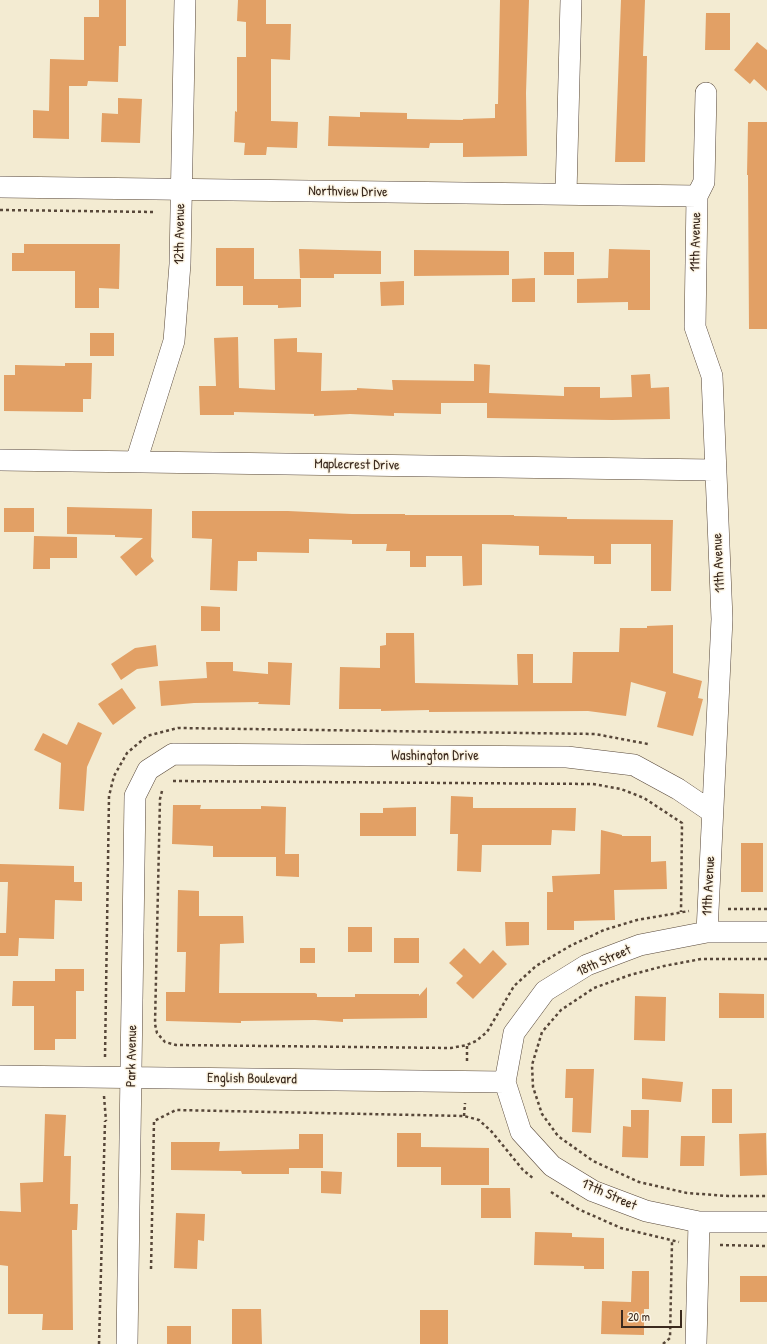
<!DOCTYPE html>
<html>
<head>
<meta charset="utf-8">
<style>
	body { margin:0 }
	#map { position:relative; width:767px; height:1344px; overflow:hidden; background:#f3ebd2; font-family:"Patrick Hand",sans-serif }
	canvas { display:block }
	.scale { position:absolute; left:621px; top:1310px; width:61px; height:18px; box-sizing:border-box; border:2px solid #3b2a1e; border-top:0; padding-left:5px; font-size:12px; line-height:14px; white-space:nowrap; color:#3b2a1e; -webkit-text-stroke:3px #fcf5e5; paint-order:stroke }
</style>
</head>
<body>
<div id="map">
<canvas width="767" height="1344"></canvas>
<div class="scale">20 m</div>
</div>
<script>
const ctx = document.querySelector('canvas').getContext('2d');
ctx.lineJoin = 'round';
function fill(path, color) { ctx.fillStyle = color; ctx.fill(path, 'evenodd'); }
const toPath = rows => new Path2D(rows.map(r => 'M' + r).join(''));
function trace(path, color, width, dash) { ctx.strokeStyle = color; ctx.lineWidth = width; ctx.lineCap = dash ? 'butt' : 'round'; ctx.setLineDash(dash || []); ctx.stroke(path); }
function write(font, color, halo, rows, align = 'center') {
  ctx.font = font + ' "Patrick Hand",sans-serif'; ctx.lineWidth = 3; ctx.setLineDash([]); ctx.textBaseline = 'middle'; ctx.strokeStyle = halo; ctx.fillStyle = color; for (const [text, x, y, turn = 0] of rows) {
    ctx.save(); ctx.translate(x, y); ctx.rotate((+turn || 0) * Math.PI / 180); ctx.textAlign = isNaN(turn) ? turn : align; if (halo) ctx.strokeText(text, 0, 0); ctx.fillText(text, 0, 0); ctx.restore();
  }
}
const building = toPath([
	[99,0,126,0,126,46,119,46,118,82,88,81,87,86,69,86,69,139,33,138,33,110,49,111,50,59,84,60,84,17,99,17],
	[238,0,266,0,266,24,291,24,290,60,271,59,271,121,298,122,297,148,267,147,266,155,244,155,245,143,234,142,235,111,237,112,237,57,246,57,246,22,237,21],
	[500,0,529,0,526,93,527,156,463,157,463,143,430,143,429,148,328,146,329,116,360,117,360,112,407,113,407,119,463,120,463,119,495,118,495,104,498,104],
	[621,0,645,0,643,56,647,56,645,162,615,162],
	[706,13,730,13,730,50,705,50],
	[757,42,767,50,767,91,754,79,750,84,734,70],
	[118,98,142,99,140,143,101,142,102,113,118,114],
	[748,122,767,122,767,329,749,329,748,175,747,175],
	[24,244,120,244,119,289,99,288,99,308,75,308,75,271,12,271,12,253,24,253],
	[216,248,254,248,254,279,301,279,301,307,278,308,278,305,243,305,243,286,216,286],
	[299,249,381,251,381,274,334,274,334,278,300,278],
	[609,249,650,250,650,310,628,310,628,302,577,303,577,279,608,278],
	[414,250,509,251,509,275,414,276],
	[544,252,574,252,574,275,544,275],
	[535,278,535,302,512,302,512,279],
	[404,281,404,305,381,306,380,282],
	[90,333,114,333,114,356,90,356],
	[238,337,239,388,275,390,274,339,297,338,297,352,322,353,321,391,357,390,357,388,393,390,392,380,474,381,474,364,490,365,489,393,564,396,564,387,600,387,600,398,632,397,631,375,650,374,651,388,669,387,670,419,612,420,487,418,487,403,441,403,441,414,394,413,394,416,350,414,314,416,314,414,234,412,234,415,200,415,199,386,216,386,214,338],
	[65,363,92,363,91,399,83,399,83,412,4,411,4,375,15,375,15,365,65,366],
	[67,507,152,509,151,557,154,561,136,576,120,557,143,538,115,537,115,535,67,534],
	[4,508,34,508,34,532,4,532],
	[192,511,288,511,352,514,405,514,405,515,514,515,514,516,567,517,567,519,673,520,671,591,651,591,651,544,611,544,611,564,594,564,594,556,539,555,539,546,482,544,482,585,463,586,462,556,426,556,426,567,410,567,410,551,386,551,387,544,352,544,352,540,309,539,309,553,257,552,257,561,238,561,237,591,210,590,212,539,192,538],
	[34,536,77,537,77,558,50,558,50,569,33,569],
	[201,606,220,607,220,631,201,631],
	[673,625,673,673,702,681,698,698,703,699,693,736,657,727,666,692,631,682,626,716,588,711,429,712,429,710,381,711,381,709,339,709,340,667,380,668,380,646,386,645,386,633,414,633,415,683,518,685,517,654,533,654,533,683,572,683,573,652,619,652,620,628,647,628,647,626],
	[156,645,158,666,137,669,121,680,111,664,135,648],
	[206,662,233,662,233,671,268,674,268,662,292,663,290,705,258,704,259,702,194,703,161,706,159,681,207,678],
	[122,688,136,708,113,725,98,704],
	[78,722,102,733,87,767,84,811,59,809,61,763,34,750,43,733,67,745],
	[451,796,473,797,473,808,576,808,575,831,552,830,551,845,482,845,481,872,457,871,458,834,450,834],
	[173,805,201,805,200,809,261,809,261,806,286,807,285,854,299,854,299,877,276,876,276,857,213,857,213,846,172,844],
	[416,807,416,836,360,836,360,813,383,813,383,808],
	[601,830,622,835,622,836,651,836,651,862,666,861,667,889,614,890,615,920,574,921,574,930,547,930,547,892,553,892,552,876,600,874],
	[741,843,763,843,763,892,741,892],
	[0,864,74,866,74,882,82,882,82,901,55,900,54,939,19,938,18,956,0,956,0,933,6,933,8,882,0,882],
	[178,890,199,891,199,916,243,916,244,943,220,944,219,993,315,993,317,994,317,997,355,997,355,994,419,994,419,996,427,987,427,1018,343,1019,343,1022,315,1020,241,1021,241,1023,166,1021,166,992,185,992,186,952,177,952],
	[505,922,529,922,529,945,506,946],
	[348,927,372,927,372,952,348,952],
	[394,938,419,938,419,963,394,963],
	[300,948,315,948,315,963,300,963],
	[464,948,480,964,493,950,507,964,473,999,456,983,463,976,449,963],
	[55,969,84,969,84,991,76,991,76,1039,55,1039,55,1050,34,1050,34,1006,12,1006,13,981,55,981],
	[719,993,764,994,764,1018,719,1018],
	[635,996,666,997,665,1041,634,1040],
	[566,1069,594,1069,591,1133,572,1132,573,1098,565,1098],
	[642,1078,683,1082,681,1102,642,1099],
	[712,1089,732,1089,732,1123,712,1123],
	[631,1110,649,1110,648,1158,622,1157,623,1126,631,1127],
	[45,1114,66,1115,64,1156,71,1156,70,1204,78,1204,77,1230,72,1230,73,1330,42,1330,43,1314,8,1314,8,1266,0,1265,0,1211,21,1212,20,1183,43,1182],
	[397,1133,421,1133,421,1147,489,1148,489,1185,441,1185,441,1167,397,1167],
	[766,1133,767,1175,740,1176,739,1134],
	[299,1134,323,1134,323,1168,289,1168,289,1174,242,1174,241,1171,171,1170,171,1142,220,1142,219,1151,299,1149],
	[681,1136,705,1136,704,1166,680,1166],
	[321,1171,342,1172,341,1194,321,1193],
	[481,1188,510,1188,511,1218,481,1218],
	[176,1213,205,1214,204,1241,198,1240,197,1269,174,1268],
	[535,1232,572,1233,572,1237,604,1238,604,1269,584,1269,584,1266,534,1265],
	[632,1271,649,1271,649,1309,644,1309,644,1335,601,1334,602,1301,631,1302],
	[740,1276,767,1276,767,1302,740,1302],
	[232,1309,261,1309,262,1344,232,1344],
	[420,1310,448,1310,448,1344,420,1344],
	[167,1326,191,1326,191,1344,167,1344]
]);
const path = toPath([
	[0,210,155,212],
	[173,781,593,784,621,789,644,798,682,823,681,912],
	[162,791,160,799,155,1024,157,1033,165,1042,176,1045,451,1048,467,1045,476,1041,487,1032,514,986,536,966,570,946,604,930,637,920,689,911],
	[728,909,767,909],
	[767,959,701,959,664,966,630,975,594,988,561,1010,542,1032,532,1065,533,1087,542,1114,558,1136,593,1161,639,1182,687,1193,728,1196,767,1196],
	[105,1057,109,796,114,776,127,753,147,736,178,728,595,734,648,744],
	[467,1061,467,1045],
	[104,1096,106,1121],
	[464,1116,465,1103],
	[551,1192,578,1209,621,1228,679,1242],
	[720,1245,767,1246],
	[151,1269,154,1121,176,1110,464,1116,479,1120,492,1132,523,1170,534,1179],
	[99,1344,105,1121],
	[663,1344,670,1338,672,1242]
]);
const minor = toPath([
	[706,93,704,182,697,196,695,327,712,376,722,619,707,932],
	[0,187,697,196],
	[566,194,571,0],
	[0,460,714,470],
	[136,462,174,341,180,264,185,0],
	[767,932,707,932,640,945,587,965,545,991,514,1033,505,1082,521,1132,552,1166,593,1191,646,1211,699,1222,767,1222],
	[0,1076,505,1082],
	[127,1344,135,796,148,770,173,754,567,757,634,765,678,789,712,812],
	[696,1344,699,1222]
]);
const streetNames = [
	["Northview Drive",348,192,1],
	["12th Avenue",180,234,-89],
	["11th Avenue",696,242,-89],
	["Maplecrest Drive",357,465,1],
	["11th Avenue",719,563,-93],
	["Washington Drive",435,756],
	["11th Avenue",709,886,-87],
	["18th Street",604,961,-24],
	["Park Avenue",132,1056,-89],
	["English Boulevard",252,1079,1],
	["17th Street",609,1195,24]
];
fill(building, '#e2a065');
trace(minor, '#574739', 22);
trace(path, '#574739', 2.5, [3, 3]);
trace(minor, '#fff', 21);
write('14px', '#3b2a1e', '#fcf5e5', streetNames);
</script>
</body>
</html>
